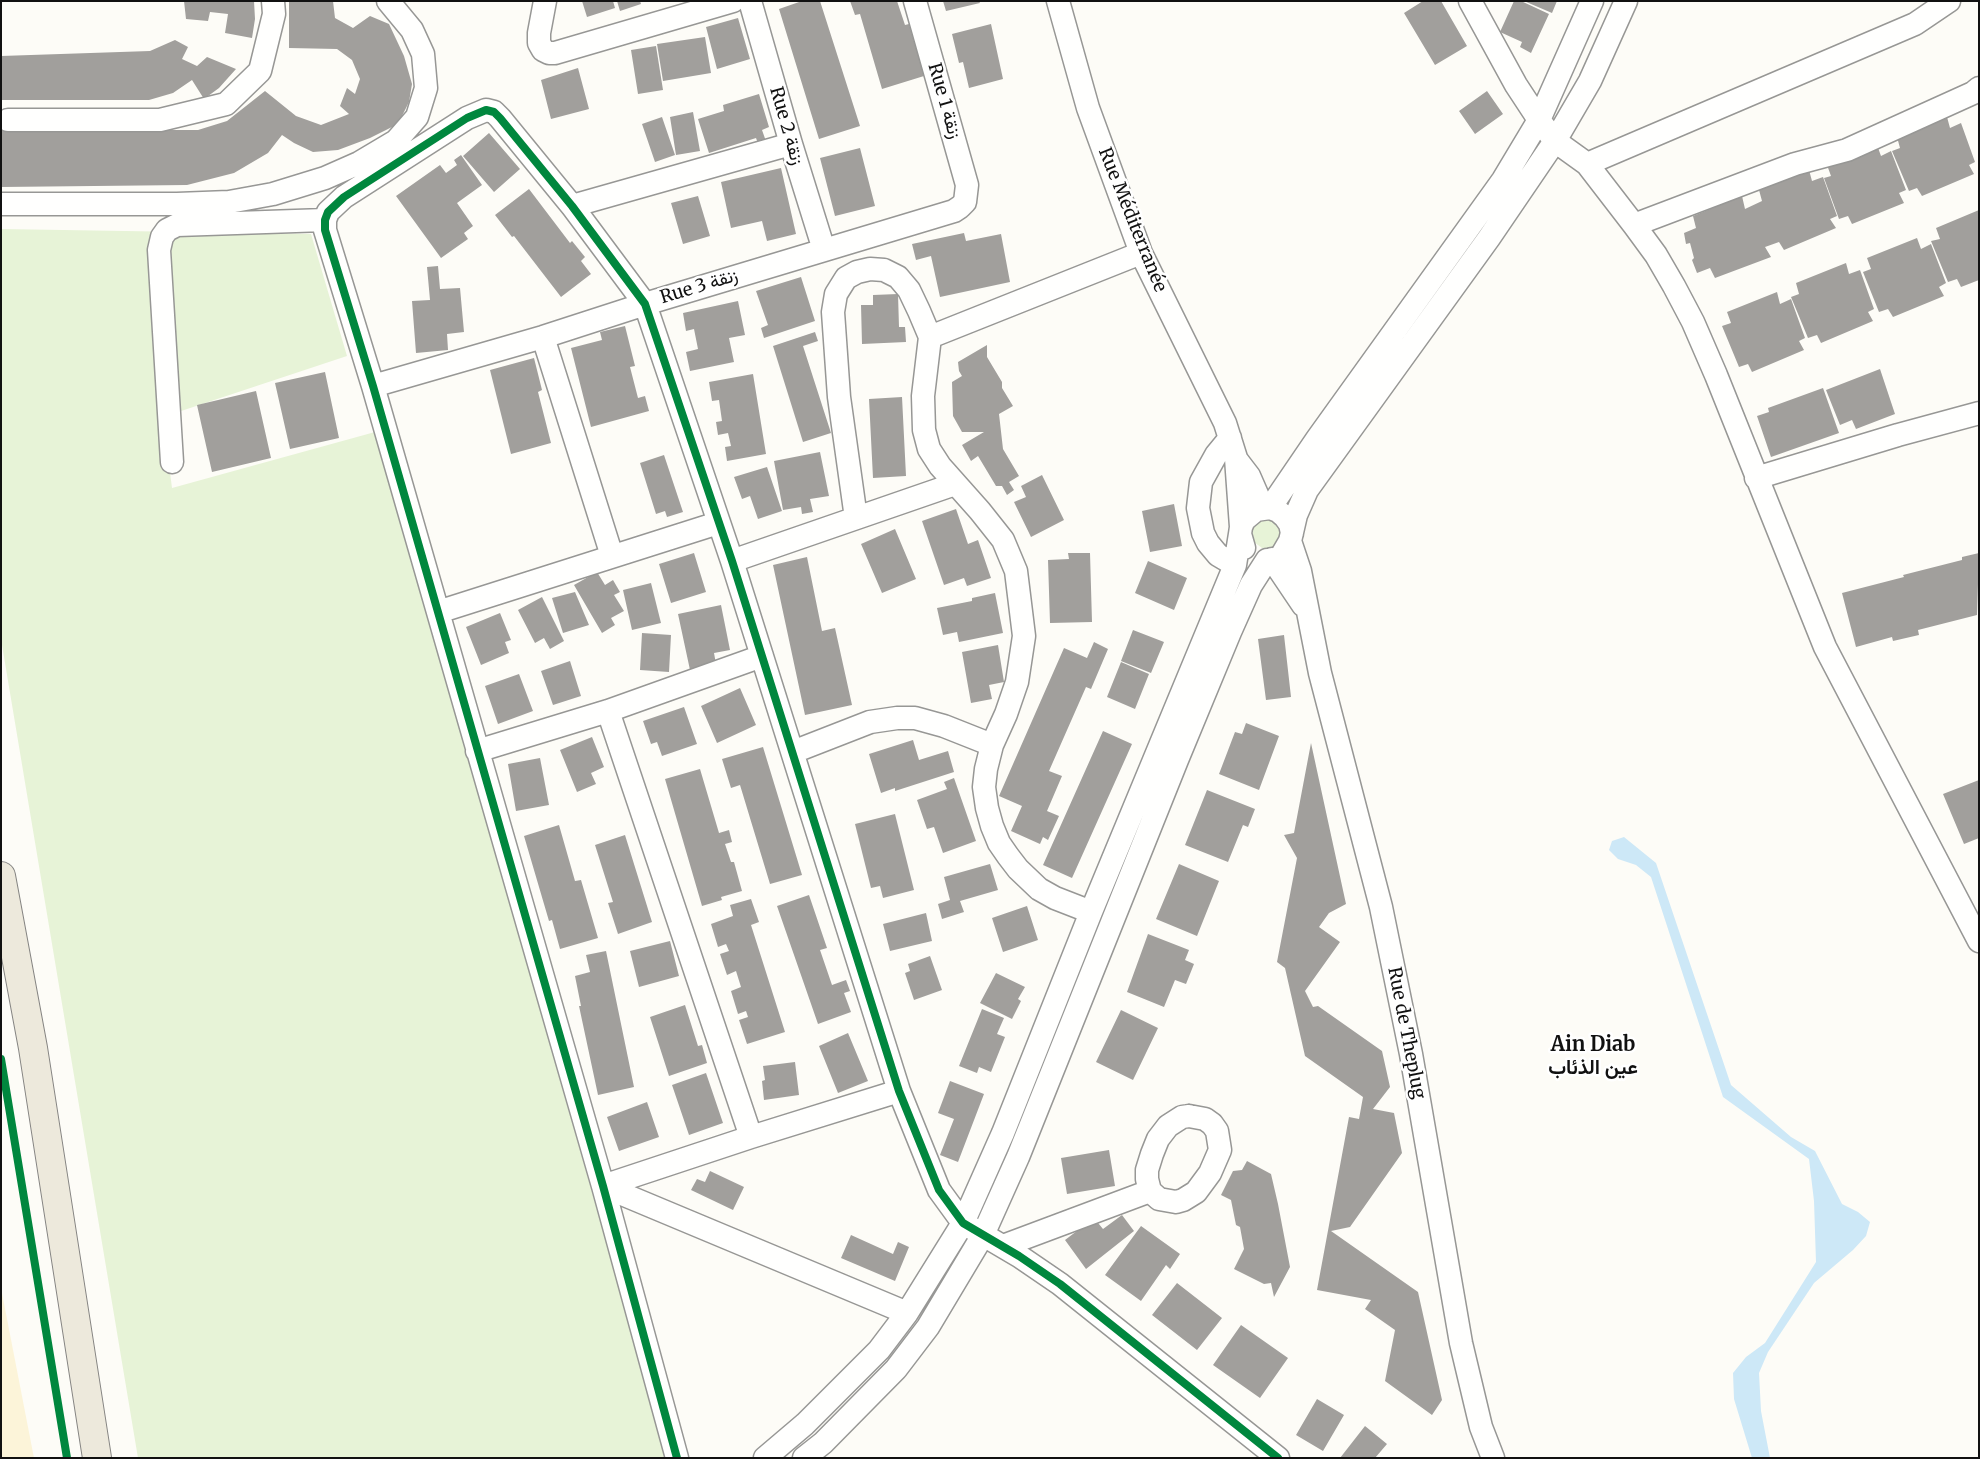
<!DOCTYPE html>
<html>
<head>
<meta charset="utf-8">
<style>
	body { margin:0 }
	#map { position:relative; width:1980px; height:1459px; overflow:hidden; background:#fdfcf7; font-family:Merriweather,serif }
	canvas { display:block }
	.frame { position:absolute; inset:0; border:2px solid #111; pointer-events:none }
</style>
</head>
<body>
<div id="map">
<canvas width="1980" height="1459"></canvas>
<div class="frame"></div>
</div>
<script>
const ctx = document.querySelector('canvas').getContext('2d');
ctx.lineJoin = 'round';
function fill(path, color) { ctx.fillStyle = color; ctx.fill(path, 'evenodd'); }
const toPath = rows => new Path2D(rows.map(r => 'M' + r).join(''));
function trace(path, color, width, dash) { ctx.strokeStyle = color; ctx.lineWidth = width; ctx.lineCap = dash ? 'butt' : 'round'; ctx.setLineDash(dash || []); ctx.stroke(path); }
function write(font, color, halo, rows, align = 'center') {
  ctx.font = font + ' Merriweather,Vazirmatn,serif'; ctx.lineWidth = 5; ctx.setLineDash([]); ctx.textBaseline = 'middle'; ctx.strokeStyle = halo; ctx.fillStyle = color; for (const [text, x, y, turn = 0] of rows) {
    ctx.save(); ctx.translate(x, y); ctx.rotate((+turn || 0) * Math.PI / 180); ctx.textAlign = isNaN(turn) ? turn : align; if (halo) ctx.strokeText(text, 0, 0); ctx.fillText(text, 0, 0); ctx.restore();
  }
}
const green = toPath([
	[1,229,311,234,347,356,163,417,172,488,375,432,668,1458,138,1458,1,639],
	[1259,519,1275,519,1282,533,1276,546,1271,548,1262,548,1254,542,1252,528]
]);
const sand = toPath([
	[1,1288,34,1458,1,1458]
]);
const water = toPath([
	[1624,837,1656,863,1731,1085,1791,1137,1815,1151,1842,1204,1858,1212,1870,1222,1866,1236,1853,1250,1814,1283,1768,1352,1759,1373,1761,1411,1770,1458,1752,1458,1734,1399,1733,1373,1746,1357,1765,1343,1816,1262,1814,1201,1809,1159,1723,1097,1651,877,1636,865,1618,859,1609,850,1612,841]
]);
const building = toPath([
	[184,1,254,1,255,19,252,38,225,33,228,14,210,12,208,21,186,19],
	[289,1,333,1,335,18,353,28,370,16,389,24,404,56,412,84,409,102,398,124,370,138,338,150,313,152,294,143,282,135,268,153,234,173,187,185,1,187,1,130,198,130,227,121,265,91,296,116,321,125,349,114,340,106,347,88,355,94,360,79,352,60,337,49,289,48],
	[582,1,613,1,615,8,587,17],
	[617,1,640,1,641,4,620,11],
	[802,1,820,1,860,126,819,139,779,9],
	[850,1,897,1,905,25,909,24,924,76,882,89,860,14,855,15],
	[943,1,979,1,980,3,946,11],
	[1423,1,1441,1,1467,46,1435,65,1404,13],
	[1514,1,1521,1,1549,14,1531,53,1520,47,1522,42,1500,32],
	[1524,1,1557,1,1552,13],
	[738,18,750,59,717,69,706,27],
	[991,24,1003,79,969,88,963,62,959,63,952,34],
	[705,37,711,73,663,81,657,44],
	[175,40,188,47,182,59,197,66,207,57,236,69,219,88,204,99,192,80,173,93,149,100,1,100,1,56,150,51],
	[656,46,663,90,638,94,631,50],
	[578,68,589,109,551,119,541,80],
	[1487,91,1503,114,1475,134,1459,111],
	[759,94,769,127,762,130,768,147,760,149,756,138,709,153,698,119,724,111,723,105],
	[693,112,700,151,676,155,670,117],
	[662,117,675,155,655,162,642,124],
	[1947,117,1950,128,1961,123,1975,162,1969,165,1974,174,1922,196,1917,188,1909,191,1892,151,1900,148,1897,137],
	[489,133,520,169,494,192,463,156],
	[1877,145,1881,156,1891,151,1906,190,1899,193,1904,203,1852,224,1848,216,1839,219,1824,178,1831,176,1827,165],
	[860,148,875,206,835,216,820,158],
	[461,155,482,185,457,203,473,226,464,233,468,239,441,258,396,196,440,165,446,173,457,165,454,160],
	[781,168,796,234,767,241,762,221,731,228,721,182],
	[1809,170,1812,181,1823,177,1837,216,1830,219,1836,228,1784,250,1779,242,1765,247,1771,257,1715,278,1710,268,1697,273,1692,260,1694,258,1690,243,1686,244,1684,233,1696,228,1693,216,1742,196,1745,209,1762,201,1759,190],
	[529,189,570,243,572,241,585,257,581,261,591,274,561,297,514,236,512,237,495,215],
	[698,196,710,236,683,244,671,203],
	[1979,210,1979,280,1961,287,1957,279,1948,282,1931,241,1940,239,1936,228],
	[964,233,966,241,1001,234,1010,282,940,297,931,256,916,260,912,244],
	[1917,238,1921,249,1931,244,1946,283,1939,287,1944,296,1893,317,1888,309,1879,312,1863,272,1871,269,1867,258],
	[1846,263,1849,274,1860,270,1874,309,1868,312,1873,321,1821,343,1817,335,1808,338,1791,297,1799,294,1796,283],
	[438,266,440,289,460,288,464,332,447,334,448,350,416,353,412,301,430,300,427,267],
	[801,277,815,321,764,338,761,328,768,325,756,291],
	[1777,292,1780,304,1791,299,1805,338,1799,341,1804,350,1752,372,1748,364,1739,367,1722,326,1731,323,1727,312],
	[898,294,899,327,905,327,906,342,862,344,861,305,873,305,873,295],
	[738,301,745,335,729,338,734,362,690,371,686,352,698,349,694,329,686,331,683,313],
	[625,326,635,366,630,367,638,398,645,396,649,411,591,427,571,348,602,340,600,332],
	[815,332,818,341,803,346,831,433,803,442,773,346],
	[987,345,987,357,1002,382,1002,388,1013,406,999,414,1003,449,1019,476,1009,482,1014,490,1007,495,1002,486,996,486,978,456,971,461,962,445,984,432,962,432,953,416,952,382,962,376,959,371,958,362],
	[534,358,542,390,538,392,551,443,511,454,490,370],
	[1880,369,1895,414,1856,429,1852,420,1840,425,1826,390],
	[325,372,339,438,290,449,275,383],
	[753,374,766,454,727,461,725,447,731,446,728,433,718,435,716,422,722,421,719,400,712,401,709,382],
	[1823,388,1839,433,1771,457,1757,416,1769,412,1768,408],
	[256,391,271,458,212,472,197,405],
	[902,397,906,476,873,478,869,399],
	[820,452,829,496,810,499,813,512,802,514,801,507,783,510,774,461],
	[664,455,683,512,667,517,665,511,656,514,640,463],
	[767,467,782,511,758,519,750,496,742,499,734,477],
	[1042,475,1064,520,1031,537,1014,502,1026,497,1021,486],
	[1174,504,1182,546,1150,552,1142,511],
	[956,509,968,544,978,540,991,578,967,586,964,578,944,585,922,521],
	[895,529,916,579,882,593,861,544],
	[694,553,706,592,671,603,659,564],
	[1068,553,1090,553,1092,622,1050,623,1048,560,1069,559],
	[1979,553,1977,615,1918,630,1919,635,1893,641,1892,637,1856,647,1842,593,1904,577,1903,575,1962,560,1962,557],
	[807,557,822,631,835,628,852,705,805,715,773,565],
	[1148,561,1187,578,1174,610,1135,593],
	[597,572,605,585,613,580,620,592,614,595,624,611,611,618,615,625,602,633,574,585],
	[651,583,661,623,632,630,623,590],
	[575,592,589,625,563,633,552,598],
	[995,593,1003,633,959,642,957,632,943,635,937,608,972,601,972,598],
	[542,597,564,641,550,649,544,638,535,643,518,610],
	[721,605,730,650,714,653,716,664,690,670,678,614],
	[500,613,511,640,505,642,509,653,481,665,466,627],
	[1133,630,1164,642,1151,673,1121,661],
	[642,633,671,635,669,672,640,670],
	[1284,635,1291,697,1266,700,1258,639],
	[1094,642,1108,649,1091,689,1086,687,1049,771,1062,776,1047,811,1059,816,1048,840,1043,837,1040,844,1011,831,1022,806,999,796,1064,648,1087,658],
	[998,645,1004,682,989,685,992,699,971,703,962,652],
	[570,661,581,696,553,705,541,671],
	[1121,662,1149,674,1135,709,1107,697],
	[519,674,533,711,498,724,485,686],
	[740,688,756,725,717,743,701,706],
	[684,707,697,744,662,756,657,742,651,744,643,721],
	[1246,723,1279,736,1259,790,1219,774,1235,732,1242,734],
	[1103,731,1132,744,1072,878,1043,865],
	[592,737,604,767,591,773,596,784,577,792,560,750],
	[913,740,919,760,948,751,954,772,895,791,895,788,881,793,869,754],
	[1311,743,1346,904,1329,913,1319,927,1340,942,1305,991,1313,1007,1318,1006,1382,1051,1390,1087,1373,1109,1394,1113,1402,1153,1350,1227,1331,1231,1418,1292,1442,1400,1432,1415,1385,1381,1395,1330,1365,1309,1371,1300,1317,1290,1349,1117,1359,1119,1363,1097,1305,1056,1285,968,1277,962,1297,858,1284,835,1294,833],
	[763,747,802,875,770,884,740,785,731,788,722,759],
	[540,758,549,805,516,811,508,764],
	[700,769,719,833,729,830,732,842,725,844,731,862,734,862,742,891,721,897,722,900,702,906,665,779],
	[954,778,976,841,943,853,934,827,927,829,917,800,947,789,944,782],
	[1979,780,1979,838,1964,844,1943,794],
	[1207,790,1255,809,1248,827,1243,825,1228,862,1185,845],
	[895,814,914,890,883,898,880,886,871,888,855,824],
	[559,825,575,881,581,880,598,938,560,949,552,920,549,921,524,836],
	[625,835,652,922,618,934,608,903,613,902,595,845],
	[990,864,998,890,960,901,964,912,942,919,938,904,950,900,944,877],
	[1179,864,1219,881,1197,936,1156,919],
	[809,895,827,948,820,950,832,985,846,980,850,991,844,993,851,1012,818,1024,777,906],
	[751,899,759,922,751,925,785,1032,747,1044,739,1020,748,1017,746,1011,738,1014,731,991,741,987,736,971,727,975,720,954,729,951,726,944,718,947,711,924,733,916,730,905],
	[1027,906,1038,940,1003,952,992,918],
	[926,913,932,941,890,951,883,924],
	[1148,934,1189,950,1185,960,1194,964,1186,984,1175,980,1164,1007,1127,992],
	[670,941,679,976,639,987,630,951],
	[606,951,634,1087,598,1095,579,1006,581,1006,575,976,590,972,586,955],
	[930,956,942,990,914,1000,905,973,910,971,908,964],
	[996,973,1025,987,1018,999,1021,1001,1012,1019,980,1003],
	[685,1005,698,1046,702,1045,707,1063,669,1076,650,1017],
	[982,1009,1004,1018,997,1034,1005,1037,991,1072,979,1067,977,1073,959,1066],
	[1121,1010,1158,1028,1133,1080,1096,1062],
	[848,1033,868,1081,838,1093,819,1046],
	[795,1062,799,1095,764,1100,762,1081,765,1080,763,1066],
	[706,1073,723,1123,689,1135,672,1085],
	[950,1081,984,1094,958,1162,940,1155,954,1119,938,1113],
	[647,1102,659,1137,619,1151,607,1117],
	[1109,1150,1115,1186,1067,1194,1061,1158],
	[1247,1161,1271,1174,1278,1204,1290,1267,1274,1297,1271,1283,1264,1284,1234,1269,1244,1249,1240,1227,1236,1225,1231,1200,1221,1195,1233,1171,1242,1170],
	[710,1171,744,1187,733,1210,691,1190,697,1179,705,1182],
	[1122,1215,1134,1231,1086,1269,1065,1240,1094,1218,1103,1229],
	[1141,1226,1180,1254,1170,1269,1166,1265,1141,1301,1105,1275],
	[851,1235,893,1254,898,1242,909,1247,895,1281,841,1258],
	[1177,1283,1222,1318,1197,1350,1152,1315],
	[1241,1325,1288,1358,1260,1398,1213,1365],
	[1317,1399,1344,1415,1323,1451,1296,1435],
	[1365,1426,1387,1444,1375,1458,1340,1458]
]);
const minor = toPath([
	[545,1,539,33,539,43,543,50,549,53,555,53,733,1],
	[750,1,791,144,824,250],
	[1058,1,1088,108,1141,253,1225,423,1236,458,1241,527],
	[1470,1,1516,85,1539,120,1555,141,1587,164,1634,225,1656,255,1674,286,1693,322,1716,375,1825,647,1979,941],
	[8,120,160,120,226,104,260,71,274,14,273,1],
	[1587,164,1915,24,1949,1],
	[1,204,177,204,229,202,273,194,325,178,359,163,396,141,417,117,426,88,423,54,412,30,388,1],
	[572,206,791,144],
	[1634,225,1795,164,1847,150,1973,93,1979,88],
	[543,337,612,556],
	[930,337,1141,253],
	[373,386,543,337,645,304,954,211,960,207,965,202,967,185,915,1],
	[1230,438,1216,455,1201,482,1198,508,1203,533,1208,543,1218,555,1235,565],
	[1236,459,1249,476,1263,508],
	[172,462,159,250,162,237,167,230,177,225,325,220],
	[1756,478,1898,435,1979,413],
	[1270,508,1317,439,1503,180,1539,120,1592,1],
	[856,518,839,397,833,312,836,294,846,278,857,272,870,269,884,270,898,277,909,290,919,311,930,337,923,396,924,430,929,449,940,466,980,511,1003,540,1016,571,1024,636,1017,682,1006,714,992,745,986,769,984,787,987,808,992,826,999,843,1008,856,1018,869,1039,889,1055,898,1091,912],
	[1290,541,1300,571,1320,673,1381,907,1411,1054,1461,1343,1481,1427,1493,1458],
	[1244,548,1240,534,1241,527,1244,520,1256,510,1270,508,1278,511,1285,517,1290,524,1292,533],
	[1283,553,1290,541,1296,515,1307,490,1489,238,1555,141,1590,81,1626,1],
	[1272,559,1303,605],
	[732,561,955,484],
	[438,612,718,523],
	[608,711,751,1137],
	[477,751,608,711,762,656],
	[793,752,870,722,897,718,915,718,944,726,992,745],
	[1189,1116,1205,1119,1212,1124,1217,1131,1220,1150,1210,1173,1196,1192,1183,1200,1176,1202,1159,1199,1150,1191,1147,1179,1147,1170,1152,1154,1158,1139,1168,1126,1182,1117,1189,1116],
	[603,1186,907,1313],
	[603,1186,751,1137,899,1091],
	[1003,1246,1150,1191],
	[677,1458,603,1186,373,386,325,230,325,220,328,212,344,197,467,118,486,110,494,112,500,118,572,206,645,304,732,561,899,1091,939,1190,963,1223,1019,1256,1060,1284,1278,1458],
	[765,1458,805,1424,879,1350,907,1313,963,1223,1003,1133,1091,912,1235,565,1240,534],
	[804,1458,823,1443,896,1369,928,1327,983,1235,1018,1157,1177,760,1230,632,1251,585,1267,560]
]);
const major = toPath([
	[1,876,33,1048,97,1458]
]);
const cycleway = toPath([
	[1,1059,67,1458],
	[677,1458,603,1186,373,386,325,230,325,220,328,212,344,197,467,118,486,110,494,112,500,118,572,206,645,304,732,561,899,1091,939,1190,963,1223,1019,1256,1060,1284,1278,1458]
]);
const streetNames = [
	["Rue 1 زنقة",944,101,74],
	["Rue 2 زنقة",786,126,74],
	["Rue Méditerranée",1132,220,68],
	["Rue 3 زنقة",699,287,-17],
	["Rue de Theplug",1406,1033,79]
];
const quarterNames = [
	["Ain Diab",1593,1045],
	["عين الذئاب",1593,1068]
];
fill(green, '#e7f3d7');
fill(sand, '#fcf4d9');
fill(water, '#cde8f7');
fill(building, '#a19f9c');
trace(minor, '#979795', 25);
trace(major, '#858482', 30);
trace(minor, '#fffffe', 22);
trace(major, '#ede9dc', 28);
trace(cycleway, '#00873e', 8);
write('18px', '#111', '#fff', streetNames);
write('bold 20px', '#111', '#fff', quarterNames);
</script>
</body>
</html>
